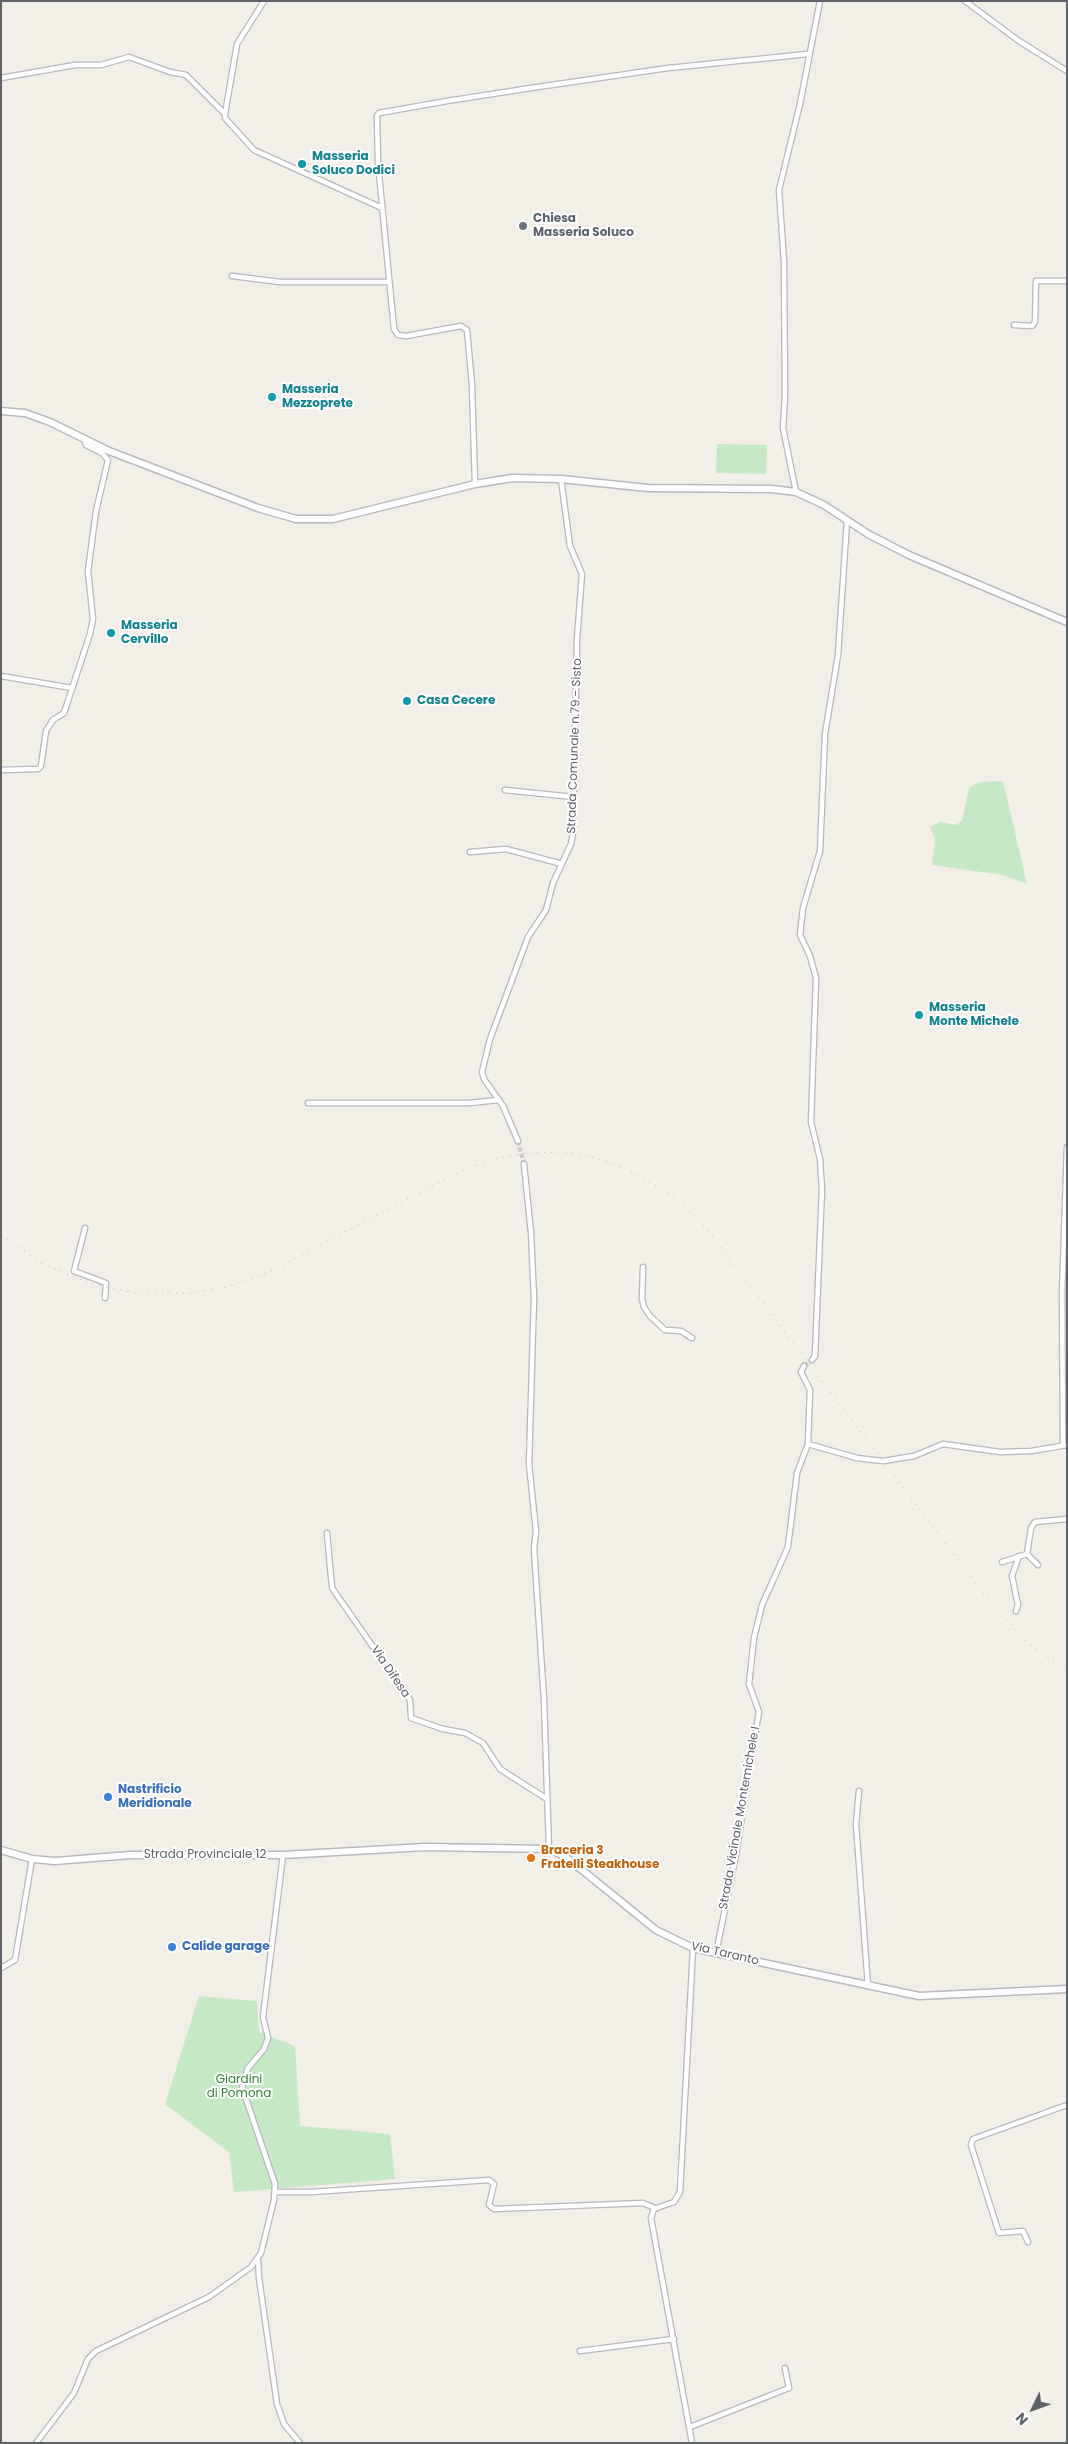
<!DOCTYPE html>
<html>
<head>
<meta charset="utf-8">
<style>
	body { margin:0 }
	#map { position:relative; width:1068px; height:2444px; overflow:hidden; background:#f1efe8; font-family:Poppins,sans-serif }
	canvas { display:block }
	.frame { position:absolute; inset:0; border:2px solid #5f6368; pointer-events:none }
	.north { position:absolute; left:1008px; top:2384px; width:50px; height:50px; -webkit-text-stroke:4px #fff; paint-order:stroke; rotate:228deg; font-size:14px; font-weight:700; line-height:20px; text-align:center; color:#5f6368 }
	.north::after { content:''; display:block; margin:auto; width:18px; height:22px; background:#5f6368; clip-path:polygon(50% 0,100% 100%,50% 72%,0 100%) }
</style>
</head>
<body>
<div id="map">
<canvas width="1068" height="2444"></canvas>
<div class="frame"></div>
<div class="north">N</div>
</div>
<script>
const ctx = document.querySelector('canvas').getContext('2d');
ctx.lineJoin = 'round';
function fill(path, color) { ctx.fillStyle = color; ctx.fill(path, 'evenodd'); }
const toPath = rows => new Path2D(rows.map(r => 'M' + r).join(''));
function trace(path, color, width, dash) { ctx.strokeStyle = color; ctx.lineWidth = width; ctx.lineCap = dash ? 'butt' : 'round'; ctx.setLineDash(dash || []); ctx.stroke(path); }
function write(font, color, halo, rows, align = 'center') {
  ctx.font = font + ' Poppins,sans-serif'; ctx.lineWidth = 4; ctx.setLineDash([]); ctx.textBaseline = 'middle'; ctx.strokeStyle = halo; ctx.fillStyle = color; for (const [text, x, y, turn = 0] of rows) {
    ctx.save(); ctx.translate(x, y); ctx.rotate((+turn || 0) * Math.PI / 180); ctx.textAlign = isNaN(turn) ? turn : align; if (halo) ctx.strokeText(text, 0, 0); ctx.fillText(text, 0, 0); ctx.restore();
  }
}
const green = toPath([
	[717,444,767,445,766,474,716,473],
	[1003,781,1027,884,1003,875,932,865,935,839,930,827,940,822,956,825,962,821,969,788,979,782],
	[199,1996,257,2001,259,2032,295,2046,300,2126,390,2134,395,2179,234,2192,229,2152,165,2104]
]);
const streetTunnel = toPath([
	[518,1141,524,1164],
	[804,1366,812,1360]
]);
const street = toPath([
	[965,1,1019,41,1067,71],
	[1,78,75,65,101,65,129,57,170,72,186,75,225,114,225,118,254,150,382,208],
	[225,114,237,44,264,1],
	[232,276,280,282,389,282],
	[1014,325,1032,326,1035,322,1036,281,1067,281],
	[475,484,472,385,467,330,461,326,406,336,398,335,394,329,378,163,377,116,379,113,447,101,531,88,668,68,808,54],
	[796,492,783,428,785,396,784,262,779,190,800,104,820,1],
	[1,676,72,688],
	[1,770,38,769,41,766,46,731,53,720,64,713,90,634,93,619,88,571,96,511,108,460,102,453,86,445,85,441],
	[505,790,574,797],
	[470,852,506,849,562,864],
	[308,1103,469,1103,499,1100],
	[518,1141,503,1106,484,1079,482,1072,490,1039,528,937,546,910,553,883,571,844,573,833,577,639,582,574,570,546,561,479],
	[524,1164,531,1233,534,1298,529,1464,536,1531,534,1548,544,1700,549,1849],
	[85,1228,74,1271,106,1283,105,1298],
	[643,1267,642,1299,644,1307,650,1316,665,1330,681,1331,692,1338],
	[812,1360,815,1356,822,1189,820,1159,811,1122,816,978,810,956,800,935,803,908,820,851,825,734,838,655,847,520],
	[808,1444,857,1458,883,1461,914,1456,943,1444,1000,1452,1031,1451,1067,1445],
	[1063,1445,1062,1294,1067,1147],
	[327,1533,332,1588,410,1700,411,1718,443,1729,465,1733,483,1743,500,1769,547,1799],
	[1027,1554,1031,1528,1035,1522,1067,1519],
	[1002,1562,1027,1554,1038,1565],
	[1016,1611,1018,1605,1012,1576,1019,1556],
	[859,1791,856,1824,868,1986],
	[716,1953,735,1860,759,1712,749,1684,754,1638,762,1605,788,1547,797,1473,808,1444,810,1390,801,1372,804,1366],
	[1,1968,15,1960,32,1859],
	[276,2192,311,2192,489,2180,494,2184,489,2205,494,2209,643,2203,655,2208],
	[1028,2242,1023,2231,999,2233,971,2145,973,2139,1067,2105],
	[258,2260,259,2278,277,2404,284,2424,300,2443],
	[580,2351,674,2339],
	[690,2427,789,2388,785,2368],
	[36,2443,74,2393,88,2359,96,2351,209,2297,251,2267,261,2253,274,2200,275,2184,242,2087,248,2068,264,2049,268,2038,263,2017,283,1855],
	[692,2443,651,2218,654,2209,674,2202,680,2192,693,1948]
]);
const secondary = toPath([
	[1,411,25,413,50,422,109,451,258,508,296,519,333,519,475,484,512,478,561,479,648,488,772,489,796,492,824,505,868,534,909,555,1067,622],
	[1,1850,32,1859,55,1861,130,1855,283,1855,425,1847,549,1849,566,1857,656,1930,693,1948,919,1996,1067,1989]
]);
const rail = toPath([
	[631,1171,671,1195,706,1228,986,1597,1026,1641,1067,1671],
	[1,1235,41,1263,89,1283,135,1293,192,1293,225,1287,267,1273,451,1176,492,1159,525,1153,562,1152,596,1158,624,1168]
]);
const markers = [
	[302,164,5,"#0f9aa8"],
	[523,226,5,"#6b7280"],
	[272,397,5,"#0f9aa8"],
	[111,633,5,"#0f9aa8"],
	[407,701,5,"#0f9aa8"],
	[919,1015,5,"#0f9aa8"],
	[108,1797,5,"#3f7fe0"],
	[531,1858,5,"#e8710a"],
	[172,1947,5,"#3f7fe0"]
];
const cultureNames = [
	["Masseria",312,157],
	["Soluco Dodici",312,171],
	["Masseria",282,390],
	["Mezzoprete",282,404],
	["Masseria",121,626],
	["Cervillo",121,640],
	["Casa Cecere",417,701],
	["Masseria",929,1008],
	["Monte Michele",929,1022]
];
const worshipNames = [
	["Chiesa",533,219],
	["Masseria Soluco",533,233]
];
const streetNames = [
	["Strada Comunale n.79 - Sisto",575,746,-88],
	["Via Difesa",390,1672,56],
	["Strada Vicinale Montemichele I",740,1818,-80],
	["Strada Provinciale 12",205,1855],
	["Via Taranto",725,1954,13]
];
const shopNames = [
	["Nastrificio",118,1790],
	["Meridionale",118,1804],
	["Calide garage",182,1947]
];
const foodNames = [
	["Braceria 3",541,1851],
	["Fratelli Steakhouse",541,1865]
];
const parkNames = [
	["Giardini",239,2080],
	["di Pomona",239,2094]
];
fill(green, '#c5e8c5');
trace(streetTunnel, '#ccccc8', 4.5, [4.5, 2]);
trace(street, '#b5b8bc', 7);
trace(secondary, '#b6babf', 9);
trace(street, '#fff', 4.5);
trace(secondary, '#fff', 6);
trace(rail, '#b6b7b8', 1, [1, 6]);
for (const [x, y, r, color] of markers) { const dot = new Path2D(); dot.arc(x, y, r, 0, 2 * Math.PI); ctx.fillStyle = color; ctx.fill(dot); trace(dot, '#fff', 2); }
write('bold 12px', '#0d838f', '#fff', cultureNames, 'left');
write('bold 12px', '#5b616d', '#fff', worshipNames, 'left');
write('12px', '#5f6368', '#fff', streetNames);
write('bold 12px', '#366cbe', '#fff', shopNames, 'left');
write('bold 12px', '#c56008', '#fff', foodNames, 'left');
write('12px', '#348238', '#fff', parkNames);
</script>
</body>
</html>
